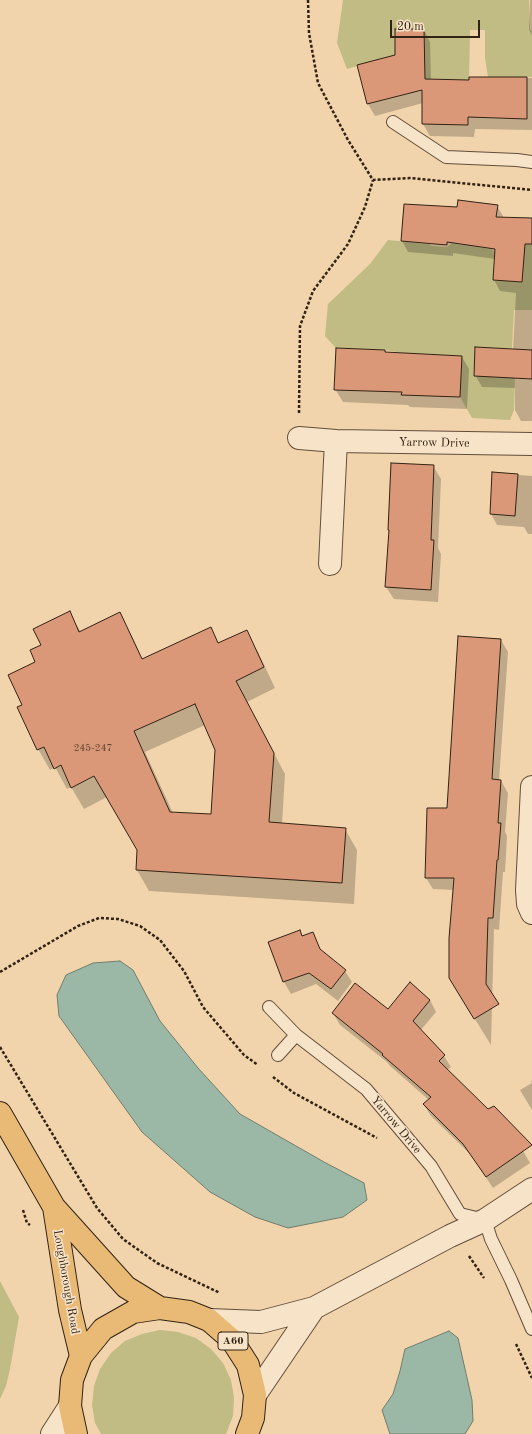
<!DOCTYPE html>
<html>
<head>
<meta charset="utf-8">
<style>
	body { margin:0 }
	#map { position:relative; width:532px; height:1434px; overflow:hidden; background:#f1d4ab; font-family:"Old Standard TT",serif }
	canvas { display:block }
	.scale { position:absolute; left:390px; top:20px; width:90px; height:18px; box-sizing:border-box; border:2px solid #322214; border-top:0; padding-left:5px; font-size:12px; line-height:14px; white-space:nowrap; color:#322214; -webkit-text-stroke:3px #f6e3c8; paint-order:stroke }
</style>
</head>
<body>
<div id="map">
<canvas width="532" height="1434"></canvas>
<div class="scale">20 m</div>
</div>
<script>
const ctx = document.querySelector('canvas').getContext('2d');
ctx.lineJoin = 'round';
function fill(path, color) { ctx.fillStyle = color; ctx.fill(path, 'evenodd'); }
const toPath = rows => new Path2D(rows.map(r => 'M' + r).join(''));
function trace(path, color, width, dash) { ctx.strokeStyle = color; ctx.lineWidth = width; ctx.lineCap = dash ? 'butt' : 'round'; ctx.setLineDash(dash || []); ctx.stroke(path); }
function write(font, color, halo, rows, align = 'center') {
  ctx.font = font + ' "Old Standard TT",serif'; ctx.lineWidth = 3; ctx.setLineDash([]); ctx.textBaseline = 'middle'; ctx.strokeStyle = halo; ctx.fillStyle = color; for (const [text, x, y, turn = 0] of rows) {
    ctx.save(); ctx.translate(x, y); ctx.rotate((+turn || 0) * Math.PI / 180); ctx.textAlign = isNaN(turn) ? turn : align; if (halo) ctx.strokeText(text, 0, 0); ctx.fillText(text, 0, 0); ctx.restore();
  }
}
const green = toPath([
	[343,0,529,0,530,30,532,31,532,77,488,77,485,58,485,30,470,30,469,80,422,79,424,57,424,29,395,29,395,58,385,58,347,69,337,43],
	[388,240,429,244,432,246,447,247,452,243,491,249,495,252,493,280,522,282,524,244,532,244,532,310,514,310,512,348,504,349,515,377,514,410,510,420,472,418,460,397,462,356,403,353,385,350,336,348,325,336,328,304,370,264],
	[0,1281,19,1317,10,1369,6,1386,0,1399],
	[160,1330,178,1332,196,1338,211,1349,223,1363,231,1380,234,1398,233,1416,226,1434,101,1434,95,1423,92,1405,94,1386,100,1369,111,1353,125,1341,142,1334]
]);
const water = toPath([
	[120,961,133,970,160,1021,198,1068,240,1114,324,1162,364,1183,367,1200,343,1217,288,1228,255,1217,210,1192,142,1132,59,1016,57,995,66,975,93,963,120,961],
	[449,1331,458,1338,472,1400,473,1421,465,1434,390,1434,382,1410,393,1394,400,1371,405,1349,449,1331]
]);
const shadow = toPath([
	[530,0,532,0,532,35,529,30],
	[424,30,430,42,431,80,470,81,470,78,532,78,532,130,475,129,474,137,430,136,423,124,423,103,375,116,368,104,358,66,396,56],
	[497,206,504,218,532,219,532,421,521,421,515,410,515,388,482,387,475,375,513,350,516,293,500,291,494,280,495,259,453,253,453,256,408,252,402,241,458,209],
	[386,353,462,357,469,369,467,409,410,407,408,405,343,402,335,389],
	[433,466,441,479,438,548,441,554,438,602,394,599,386,587,390,532],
	[493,473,532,476,532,534,528,534,524,527,497,525,491,514],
	[69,613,81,632,119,614,131,634,143,660,211,628,219,644,246,631,258,652,275,688,247,702,285,774,282,824,345,829,357,850,354,904,149,891,137,870,138,850,107,797,84,809,71,787,67,789,55,767,50,770,38,749,23,705,42,645],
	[205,725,216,750,212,815,173,813,145,752],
	[501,640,508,652,499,781,501,781,508,793,505,832,507,836,505,872,503,872,499,930,494,929,491,1045,457,990,454,890,433,889,426,878],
	[313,934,322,953,345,971,352,982,338,1001,316,984,291,994,284,982,270,943,302,937],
	[410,984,430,1000,436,1012,420,1031,444,1056,451,1067,447,1070,522,1149,530,1163,493,1188,471,1155,431,1116,424,1105,429,1100,390,1066,387,1062,340,1025,333,1013,388,1010],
	[532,1080,532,1110,520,1090,532,1083,531,1081]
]);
const building = toPath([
	[395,29,424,29,425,79,469,80,469,77,527,77,527,119,468,117,468,125,422,124,422,90,367,104,357,65,395,55,395,29],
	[458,200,498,205,496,217,532,218,532,244,525,244,522,282,493,280,495,249,447,242,447,245,401,241,404,204,457,207,458,200],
	[475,347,532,350,532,379,474,376,475,347],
	[336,348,385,350,385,352,462,356,460,397,401,395,402,392,334,390,336,348],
	[391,463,434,465,431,540,434,540,431,590,385,587,389,530,388,530,391,463],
	[492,472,518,474,515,516,490,514,492,472],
	[70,611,79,632,120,612,142,659,211,627,218,643,247,630,264,667,236,681,274,753,269,822,346,828,342,883,136,870,137,850,94,776,71,788,61,765,54,769,44,747,37,750,17,707,22,705,8,675,35,662,30,650,41,645,33,629,70,611],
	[195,704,215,750,211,814,170,812,134,731,195,704],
	[458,636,501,639,492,779,501,780,498,823,501,823,498,860,497,860,493,918,488,918,486,984,499,1004,474,1019,449,978,449,938,454,878,425,878,427,808,447,808,458,636],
	[300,930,302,936,313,932,320,949,346,970,331,989,309,973,283,982,268,942,300,930],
	[410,982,430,1000,413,1021,445,1055,439,1061,488,1109,494,1106,532,1145,486,1177,463,1144,423,1104,431,1097,382,1055,383,1054,332,1013,355,983,388,1009,410,982]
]);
const path = toPath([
	[308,0,309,33,318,83,348,140,373,180,410,178,532,190],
	[299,413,300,326,313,291,348,244,365,207,373,180],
	[0,972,78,926,99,918,118,919,140,926,160,940,184,971,203,1007,244,1055,258,1065],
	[0,1047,97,1208,123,1239,157,1263,220,1293],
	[273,1077,294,1093,377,1138],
	[23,1210,27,1223,30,1225],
	[469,1256,484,1278],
	[516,1344,532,1378]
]);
const service = toPath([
	[393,122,446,157,517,160,532,162],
	[269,1007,296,1035,366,1089,431,1166,460,1214,485,1220,491,1239,511,1280,532,1329],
	[278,1055,296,1035]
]);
const minor = toPath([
	[299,438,336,441,532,444],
	[330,564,336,441],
	[532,787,527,890,528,904,532,913],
	[209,1320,261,1322,314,1308,450,1236,485,1220,532,1189],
	[255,1395,314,1308]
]);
const tertiary = toPath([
	[52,1434,70,1406]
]);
const primary = toPath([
	[0,1113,54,1207,126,1287,160,1308],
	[54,1207,70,1310,81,1356],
	[76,1434,70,1406,72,1380,81,1356,103,1329,133,1312,160,1308,189,1312,209,1320,232,1340,248,1365,255,1395,253,1418,247,1434]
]);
const numberNames = [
	["245-247",93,748]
];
const shields = [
	[233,1341,30]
];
const shieldNames = [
	["A60",233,1341]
];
const streetNames = [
	["Yarrow Drive",434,443,1],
	["Yarrow Drive",396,1125,50],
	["Loughborough Road",66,1282,80]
];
fill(green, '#c1bb84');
fill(water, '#9bb8a7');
trace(water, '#717c6c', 1);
fill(shadow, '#0003');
fill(building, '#da9879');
trace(building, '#322214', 1);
trace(service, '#624e3a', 14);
trace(minor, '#624e3a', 24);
trace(tertiary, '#624e3a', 24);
trace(primary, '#322214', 24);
trace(path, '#322214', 2.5, [3, 2]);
trace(service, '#f6e3c8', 12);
trace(minor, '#f6e3c8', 22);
trace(tertiary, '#f6e3c8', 22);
trace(primary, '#e8ba76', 22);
write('10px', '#5c402d', null, numberNames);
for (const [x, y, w] of shields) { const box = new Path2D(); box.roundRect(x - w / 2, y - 9, w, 18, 3); ctx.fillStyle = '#f6e3c8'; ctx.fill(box); trace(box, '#322214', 1); }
write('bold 11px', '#322214', null, shieldNames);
write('12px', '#322214', '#f6e3c8', streetNames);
</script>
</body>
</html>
